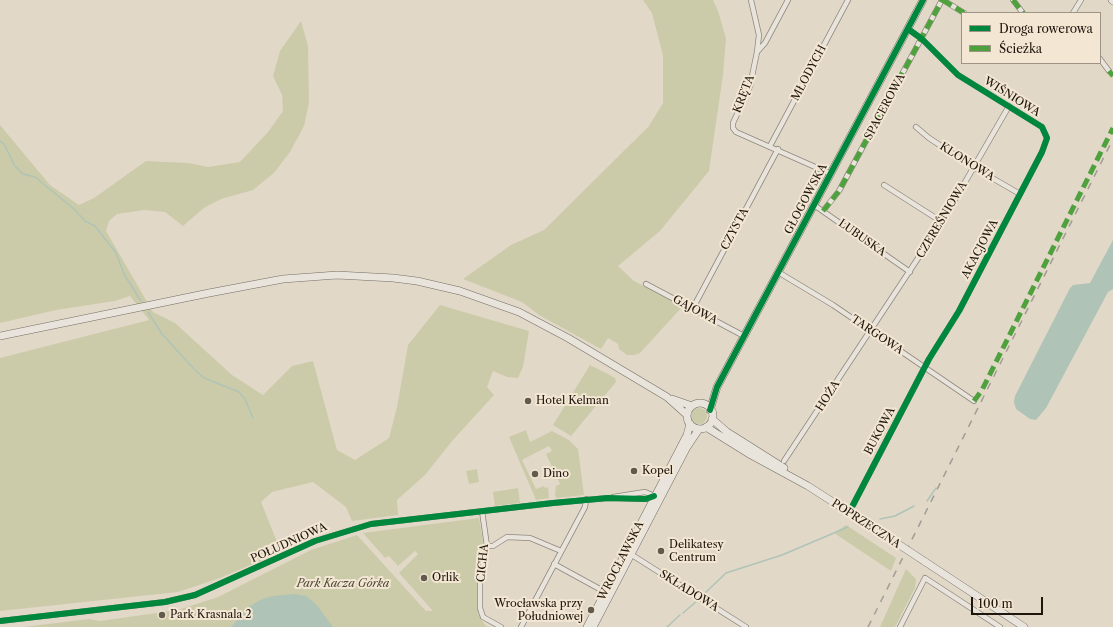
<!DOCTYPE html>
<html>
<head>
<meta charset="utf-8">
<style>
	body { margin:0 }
	#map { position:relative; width:1113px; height:627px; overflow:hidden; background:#e2d8c8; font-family:"Libre Caslon Text",serif }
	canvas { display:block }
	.legend { position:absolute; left:961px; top:12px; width:140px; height:52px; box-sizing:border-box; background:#f3e7d4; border:1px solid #9e9384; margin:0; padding:5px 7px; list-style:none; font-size:12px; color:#1f160d }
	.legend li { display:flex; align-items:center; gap:8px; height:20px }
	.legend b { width:20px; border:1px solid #9e9384 }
	.scale { position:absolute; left:971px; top:597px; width:72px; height:18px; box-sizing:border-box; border:2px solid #1f160d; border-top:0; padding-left:5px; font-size:12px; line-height:14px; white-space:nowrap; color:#1f160d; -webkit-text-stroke:3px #f3e7d4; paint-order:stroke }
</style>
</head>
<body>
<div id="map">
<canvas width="1113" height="627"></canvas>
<ul class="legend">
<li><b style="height:5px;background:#00873e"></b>Droga rowerowa</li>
<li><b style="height:5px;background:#4fa13e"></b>Ścieżka</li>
</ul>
<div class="scale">100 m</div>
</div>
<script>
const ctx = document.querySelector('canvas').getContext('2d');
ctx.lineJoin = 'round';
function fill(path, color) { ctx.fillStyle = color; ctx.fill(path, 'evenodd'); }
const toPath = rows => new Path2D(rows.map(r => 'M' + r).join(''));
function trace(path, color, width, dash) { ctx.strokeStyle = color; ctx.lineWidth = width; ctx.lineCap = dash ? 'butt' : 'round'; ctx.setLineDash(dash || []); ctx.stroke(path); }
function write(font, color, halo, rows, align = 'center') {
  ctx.font = font + ' "Libre Caslon Text",serif'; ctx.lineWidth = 4; ctx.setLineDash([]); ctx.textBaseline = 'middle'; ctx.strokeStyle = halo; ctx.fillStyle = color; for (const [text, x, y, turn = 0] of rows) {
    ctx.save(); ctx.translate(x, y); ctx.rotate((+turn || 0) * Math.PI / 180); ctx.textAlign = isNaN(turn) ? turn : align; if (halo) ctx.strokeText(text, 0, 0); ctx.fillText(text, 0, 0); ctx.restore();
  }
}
const green = toPath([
	[643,0,713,0,718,11,726,38,723,75,709,171,660,231,618,266,634,281,683,306,640,353,634,355,627,355,619,349,618,344,608,338,601,349,539,315,522,302,463,279,511,245,544,230,649,126,663,103,663,56,652,13],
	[301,21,308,46,309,103,304,126,290,152,274,173,253,190,221,199,204,208,183,226,165,212,144,210,117,214,109,221,106,231,153,312,175,323,232,375,263,395,292,366,313,361,337,450,355,460,389,438,397,407,408,345,440,305,529,331,523,367,518,378,507,377,493,371,487,387,494,395,453,440,425,475,397,500,398,515,352,521,346,507,313,482,272,492,261,502,281,552,220,578,178,592,0,611,0,358,149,320,130,296,115,301,56,310,0,323,0,125,50,185,79,205,94,198,146,161,189,163,208,167,240,162,268,132,283,111,282,95,273,76,280,51],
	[590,365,608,374,615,378,616,382,571,436,553,425],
	'691 416a8 8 0 1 1 16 0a8 8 0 1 1-16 0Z',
	[526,430,530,442,552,431,569,440,578,449,584,495,557,498,555,496,556,486,560,484,546,454,552,451,549,446,522,460,536,489,544,486,545,488,548,487,549,498,536,500,509,437],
	[477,469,479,482,469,484,466,471],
	[518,488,520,503,495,506,493,492],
	[479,518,486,560,478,577,478,614,485,625,488,627,23,627,89,619,100,621,178,610,218,597,311,550,357,535,426,611,433,611,399,573,418,554,415,551,398,566,389,556,385,558,363,533],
	[846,525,896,558,891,571,834,533],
	[906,569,916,579,915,588,895,627,880,627]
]);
const water = toPath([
	[1113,240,1113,289,1108,292,1046,408,1036,420,1030,419,1016,409,1014,402,1015,396,1070,288,1073,285,1090,283],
	[295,594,306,596,316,604,333,627,231,627,250,606,260,600,272,596]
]);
const stream = toPath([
	[0,141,4,144,15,166,23,174,35,177,74,209,85,221,95,226,116,253,124,274,141,301],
	[148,312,162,334,194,369,204,378,239,392,245,399,253,418],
	[927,501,936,488],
	[858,513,873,521],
	[880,519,895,516,914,506],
	[704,594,726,573,782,555,848,527],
	[683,613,698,600],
	[667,627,680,615]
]);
const street = toPath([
	[751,0,759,35,757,52,750,86,733,123,733,128,736,132,831,174],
	[943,0,964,13],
	[1013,0,1023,13],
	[1073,13,1081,0],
	[757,52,765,43,788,0],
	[1100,59,1109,71],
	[916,127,929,138,973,167,1020,194],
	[770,146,848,0],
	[884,185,942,222],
	[814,205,910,272],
	[823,211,839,191,942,0],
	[778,272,833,305,974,401],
	[646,284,744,336],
	[693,308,778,149],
	[784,461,942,222,1009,106],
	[613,497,645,492,657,497],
	[853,505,929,359,959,311,1042,152,1047,138,1042,127,958,75,922,39,908,29],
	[482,511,487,546,480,578,480,608,483,617,501,627],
	[487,546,493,546,507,537,530,538,561,551],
	[632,555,746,627],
	[554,564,607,593],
	[0,621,165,602,195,595,315,541,371,524,553,503,608,498,646,499,654,496],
	[521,627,585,507,586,499],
	[900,627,925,578,1000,627]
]);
const secondary = toPath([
	[1112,0,1113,1],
	[0,336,209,293,283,279,337,275,393,278,417,281,460,291,519,312,568,338,667,397,687,415],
	[672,399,692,406],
	'687 416a13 13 0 1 1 26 0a13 13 0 1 1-26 0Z',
	[710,410,717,387,923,0],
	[712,419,727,432,784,468],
	[706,427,751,455,808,486,892,540],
	[924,561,1024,627],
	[587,627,687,435,690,424],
	[593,627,687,447,699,429]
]);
const rail = toPath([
	[868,627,1113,139]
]);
const secondaryBridge = toPath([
	[892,540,924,561]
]);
const quiet = toPath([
	[943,0,964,13],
	[1013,0,1023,13],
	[1109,71,1113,76],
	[823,211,839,191,942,0],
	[974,401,982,390,1113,128]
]);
const cycleway = toPath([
	[710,410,717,387,923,0],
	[853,505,929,359,959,311,1042,152,1047,138,1042,127,958,75,922,39,908,29],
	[0,621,165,602,195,595,315,541,371,524,553,503,608,498,646,499,654,496]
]);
const markers = [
	[528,401,4,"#635a4e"],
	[634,471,4,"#635a4e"],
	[535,474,4,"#635a4e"],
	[661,551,4,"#635a4e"],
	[424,578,4,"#635a4e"],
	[591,610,4,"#635a4e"],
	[162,615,4,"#635a4e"]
];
const streetNames = [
	["MŁODYCH",809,73,-62],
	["KRĘTA",744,94,-69],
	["WIŚNIOWA",1012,97,32],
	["SPACEROWA",885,107,-62],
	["KLONOWA",967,162,32],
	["GŁOGOWSKA",806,199,-62],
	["CZEREŚNIOWA",942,220,-59],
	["CZYSTA",735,229,-62],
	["LUBUSKA",862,238,35],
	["AKACJOWA",980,249,-62],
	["GAJOWA",695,310,28],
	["TARGOWA",877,335,34],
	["HOŻA",828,396,-57],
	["BUKOWA",880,431,-62],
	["POPRZECZNA",866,524,33],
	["POŁUDNIOWA",289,543,-24],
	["WROCŁAWSKA",621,561,-63],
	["CICHA",483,563,-84],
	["SKŁADOWA",689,591,32]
];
const poiNames = [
	["Hotel Kelman",536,401],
	["Kopel",642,471],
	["Dino",543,474],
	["Delikatesy",669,545],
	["Centrum",669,558],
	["Orlik",432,578],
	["Wrocławska przy",583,604,"right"],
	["Południowej",583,617,"right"],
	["Park Krasnala 2",170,615]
];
const parkNames = [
	["Park Kacza Górka",343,584]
];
fill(green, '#cbcbaa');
fill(water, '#afc4b6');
trace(stream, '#afc4b6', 1.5);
trace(street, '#8e887e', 6);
trace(secondary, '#736d64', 8);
trace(street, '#e8e3db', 4.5);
trace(secondary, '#e8e3db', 7);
trace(rail, '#a19c95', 1.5, [7, 7]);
trace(secondaryBridge, '#736d64', 8, []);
trace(secondaryBridge, '#e8e3db', 7);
trace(quiet, '#4fa13e', 5, [10, 5]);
trace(cycleway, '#00873e', 6);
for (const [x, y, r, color] of markers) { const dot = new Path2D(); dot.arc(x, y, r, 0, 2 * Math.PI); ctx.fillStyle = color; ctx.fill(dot); trace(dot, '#f3e7d4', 1.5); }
write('11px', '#1f160d', '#f3e7d4', streetNames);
write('11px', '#1f160d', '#f3e7d4', poiNames, 'left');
write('italic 11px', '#4d4935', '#f3e7d4', parkNames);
</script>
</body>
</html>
